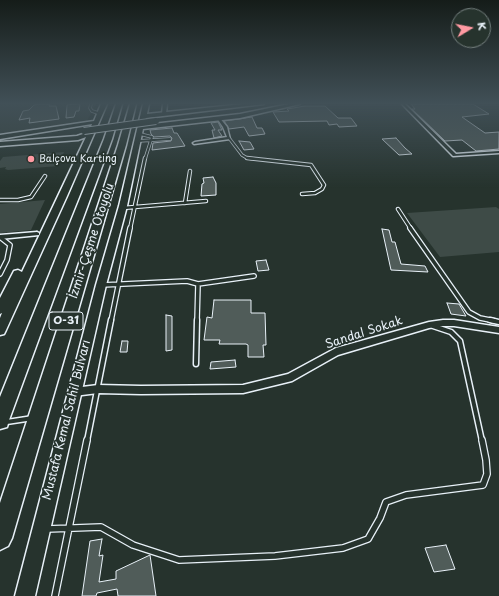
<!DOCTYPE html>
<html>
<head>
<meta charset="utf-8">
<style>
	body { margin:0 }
	#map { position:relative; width:499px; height:596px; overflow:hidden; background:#26332d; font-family:"Playpen Sans",sans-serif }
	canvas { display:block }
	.north { position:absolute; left:451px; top:8px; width:40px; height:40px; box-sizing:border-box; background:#26332d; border:1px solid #747f7e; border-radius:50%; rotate:80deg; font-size:11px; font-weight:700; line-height:16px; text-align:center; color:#e8f1f8 }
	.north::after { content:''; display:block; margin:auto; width:14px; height:18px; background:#ff9aa2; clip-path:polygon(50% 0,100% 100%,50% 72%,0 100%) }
</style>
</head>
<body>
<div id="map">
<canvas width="499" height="596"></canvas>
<div class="north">K</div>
</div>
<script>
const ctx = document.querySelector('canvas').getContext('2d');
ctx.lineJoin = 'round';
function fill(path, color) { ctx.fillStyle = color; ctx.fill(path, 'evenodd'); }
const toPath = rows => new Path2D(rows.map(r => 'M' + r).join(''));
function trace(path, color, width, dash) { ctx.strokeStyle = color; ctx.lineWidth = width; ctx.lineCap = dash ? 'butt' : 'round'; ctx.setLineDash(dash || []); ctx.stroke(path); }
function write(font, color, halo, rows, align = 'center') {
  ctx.font = font + ' "Playpen Sans",sans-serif'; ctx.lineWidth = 3.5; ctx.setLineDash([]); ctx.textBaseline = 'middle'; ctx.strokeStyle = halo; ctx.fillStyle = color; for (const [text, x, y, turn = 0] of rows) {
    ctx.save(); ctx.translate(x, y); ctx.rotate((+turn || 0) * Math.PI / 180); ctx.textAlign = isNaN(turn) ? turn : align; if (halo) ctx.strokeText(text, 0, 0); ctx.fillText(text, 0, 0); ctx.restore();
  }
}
const built = toPath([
	[0,104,96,104,87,121,0,135]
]);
const green = toPath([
	[64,152,58,166,8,170,5,169,6,167,0,168,0,161,3,157],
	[45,200,31,230,0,233,0,204],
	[496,207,499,209,499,252,440,257,407,213]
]);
const building = toPath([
	[40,104,50,104,49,106,56,106,59,119,29,123,30,118,19,120,23,111,29,110,34,105,40,104],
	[74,104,80,104,79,111,76,111,74,117,66,118,67,105,74,104],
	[411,104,473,104,489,114,462,117,485,133,499,132,499,149,476,151,462,140,445,141,412,109,415,109,411,104],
	[305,106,325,106,338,118,351,118,357,126,339,127,337,124,329,125,327,121,279,122,273,112,289,111,287,109,305,106],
	[252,117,257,128,262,128,265,134,249,136,244,127,229,129,224,121,252,117],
	[218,122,222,130,218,130,222,136,214,138,212,130,215,130,211,123,218,122],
	[172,128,174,133,177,133,185,146,152,150,153,143,171,141,172,138,170,136,154,137,151,134,150,130,172,128],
	[396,138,405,148,412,154,399,155,382,139,396,138],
	[239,141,250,142,254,149,244,150,239,141],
	[213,177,216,183,216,195,201,196,202,184,204,183,203,178,213,177],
	[382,229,389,230,392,242,395,242,401,264,425,266,428,272,391,270,382,229],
	[266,260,269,270,258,271,256,261,266,260],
	[214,300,251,300,251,313,265,313,266,345,263,345,264,357,248,357,248,345,246,344,219,344,220,340,204,340,207,317,212,318,214,300],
	[447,303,459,304,466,316,451,314,447,303],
	[166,315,172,316,172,350,166,351,166,315],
	[122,341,128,341,127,352,120,352,122,341],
	[235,360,236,367,210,369,211,362,235,360],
	[102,539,99,556,103,555,99,582,116,579,116,571,150,555,156,596,118,596,117,589,97,593,96,596,82,596,90,541,102,539],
	[446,545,455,569,434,572,425,548,446,545]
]);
const laneFar4 = toPath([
	[91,104,90,108,92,111,101,114],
	[140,134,152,137,145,159],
	[229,138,242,155,247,158,255,159],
	[138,141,170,139]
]);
const laneFar3 = toPath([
	[247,158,311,165,324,185,322,189,315,193,302,194],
	[0,200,18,200,31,197,45,176],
	[185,203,190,171],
	[123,208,206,201],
	[398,209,411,229],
	[130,229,145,158]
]);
const laneFar2 = toPath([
	[410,228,469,312,480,318,495,321],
	[0,237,10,245,7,260,0,274],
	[102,285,187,281,198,284,254,276],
	[111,321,130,228],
	[197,321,198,284]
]);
const laneFar1 = toPath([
	[490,320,499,322],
	[433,326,451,332,460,341,482,441],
	[196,364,197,320],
	[0,423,33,418],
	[87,441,111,320]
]);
const lane = toPath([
	[47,529,101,527,133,545,179,560,275,556,343,548,368,539,380,518,386,502,406,495,483,485,487,474,486,460,482,440],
	[55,596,87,440]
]);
const street = toPath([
	[163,104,167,104,166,114,164,115,162,114,163,104],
	[402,104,405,104,456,154,499,151,499,153,453,156,402,104],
	[219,117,227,127,230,139,194,144,193,143,195,142,227,137,223,127,217,118,219,117],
	[37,232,39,233,39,235,0,239,0,235,37,232],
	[443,320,454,320,499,327,499,333,454,326,443,326,429,328,338,355,292,381,243,393,141,394,98,393,74,396,71,395,70,392,71,389,74,388,98,385,141,386,243,385,288,374,336,348,429,322,443,320]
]);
const secondary = toPath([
	[101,104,107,104,67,196,6,330,4,334,0,335,0,318,2,313,0,314,0,298,14,271,18,270,22,272,86,137,78,140,0,146,0,142,77,136,89,132,92,124,0,139,0,135,94,121,101,104],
	[143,104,149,104,147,114,243,104,264,104,146,118,144,125,240,114,289,104,300,104,240,118,143,129,127,206,106,285,35,596,15,596,96,285,119,206,143,104]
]);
const highway = toPath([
	[116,104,122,104,112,139,9,420,7,427,0,429,0,397,104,139,116,104],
	[130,104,136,104,126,145,12,538,8,546,0,550,0,503,118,145,130,104]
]);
const secondaryBridge = toPath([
	[84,131,156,121]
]);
const markers = [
	[31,159,4,"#ff9aa2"]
];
const farPoinames = [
	["Balçova Karting",39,159]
];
const shields = [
	[66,321,34]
];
const shieldNames = [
	["O-31",66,321]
];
const streetNames = [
	["İzmir-Çeşme Otoyolu",92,241,-72],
	["Sandal Sokak",364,333,-18],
	["Mustafa Kemal Sahil Bulvarı",67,420,-76]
];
fill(built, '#333f3a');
fill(green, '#3e4b47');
fill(building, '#505c59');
trace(building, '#e8f1f8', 1);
trace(laneFar4, '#e8f1f8', 3.5);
trace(laneFar3, '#e8f1f8', 4.5);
trace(laneFar2, '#e8f1f8', 6);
trace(laneFar1, '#e8f1f8', 7);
trace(lane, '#e8f1f8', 8);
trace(street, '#e8f1f8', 3);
trace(secondary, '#e8f1f8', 3);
trace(highway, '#e8f1f8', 3);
trace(laneFar4, '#26332d', 2);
trace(laneFar3, '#26332d', 2.5);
trace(laneFar2, '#26332d', 3.5);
trace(laneFar1, '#26332d', 4);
trace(lane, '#26332d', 5.5);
fill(street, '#26332d');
fill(secondary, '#26332d');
fill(highway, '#26332d');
trace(secondaryBridge, '#e8f1f8', 8, []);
trace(secondaryBridge, '#26332d', 6);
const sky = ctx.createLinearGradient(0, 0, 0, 188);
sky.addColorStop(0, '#151c19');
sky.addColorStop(0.55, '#415057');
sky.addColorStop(1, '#41505700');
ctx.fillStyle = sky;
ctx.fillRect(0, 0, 499, 188);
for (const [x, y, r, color] of markers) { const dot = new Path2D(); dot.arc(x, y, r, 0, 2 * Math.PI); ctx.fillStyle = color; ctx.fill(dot); trace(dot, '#26332d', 1.5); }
write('10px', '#e8f1f8', '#26332d', farPoinames, 'left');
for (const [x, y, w] of shields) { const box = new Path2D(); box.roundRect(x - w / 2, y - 9, w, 18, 3); ctx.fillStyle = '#26332d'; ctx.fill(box); trace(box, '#e8f1f8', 1); }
write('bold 11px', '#e8f1f8', null, shieldNames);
write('12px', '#e8f1f8', '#26332d', streetNames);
</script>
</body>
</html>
